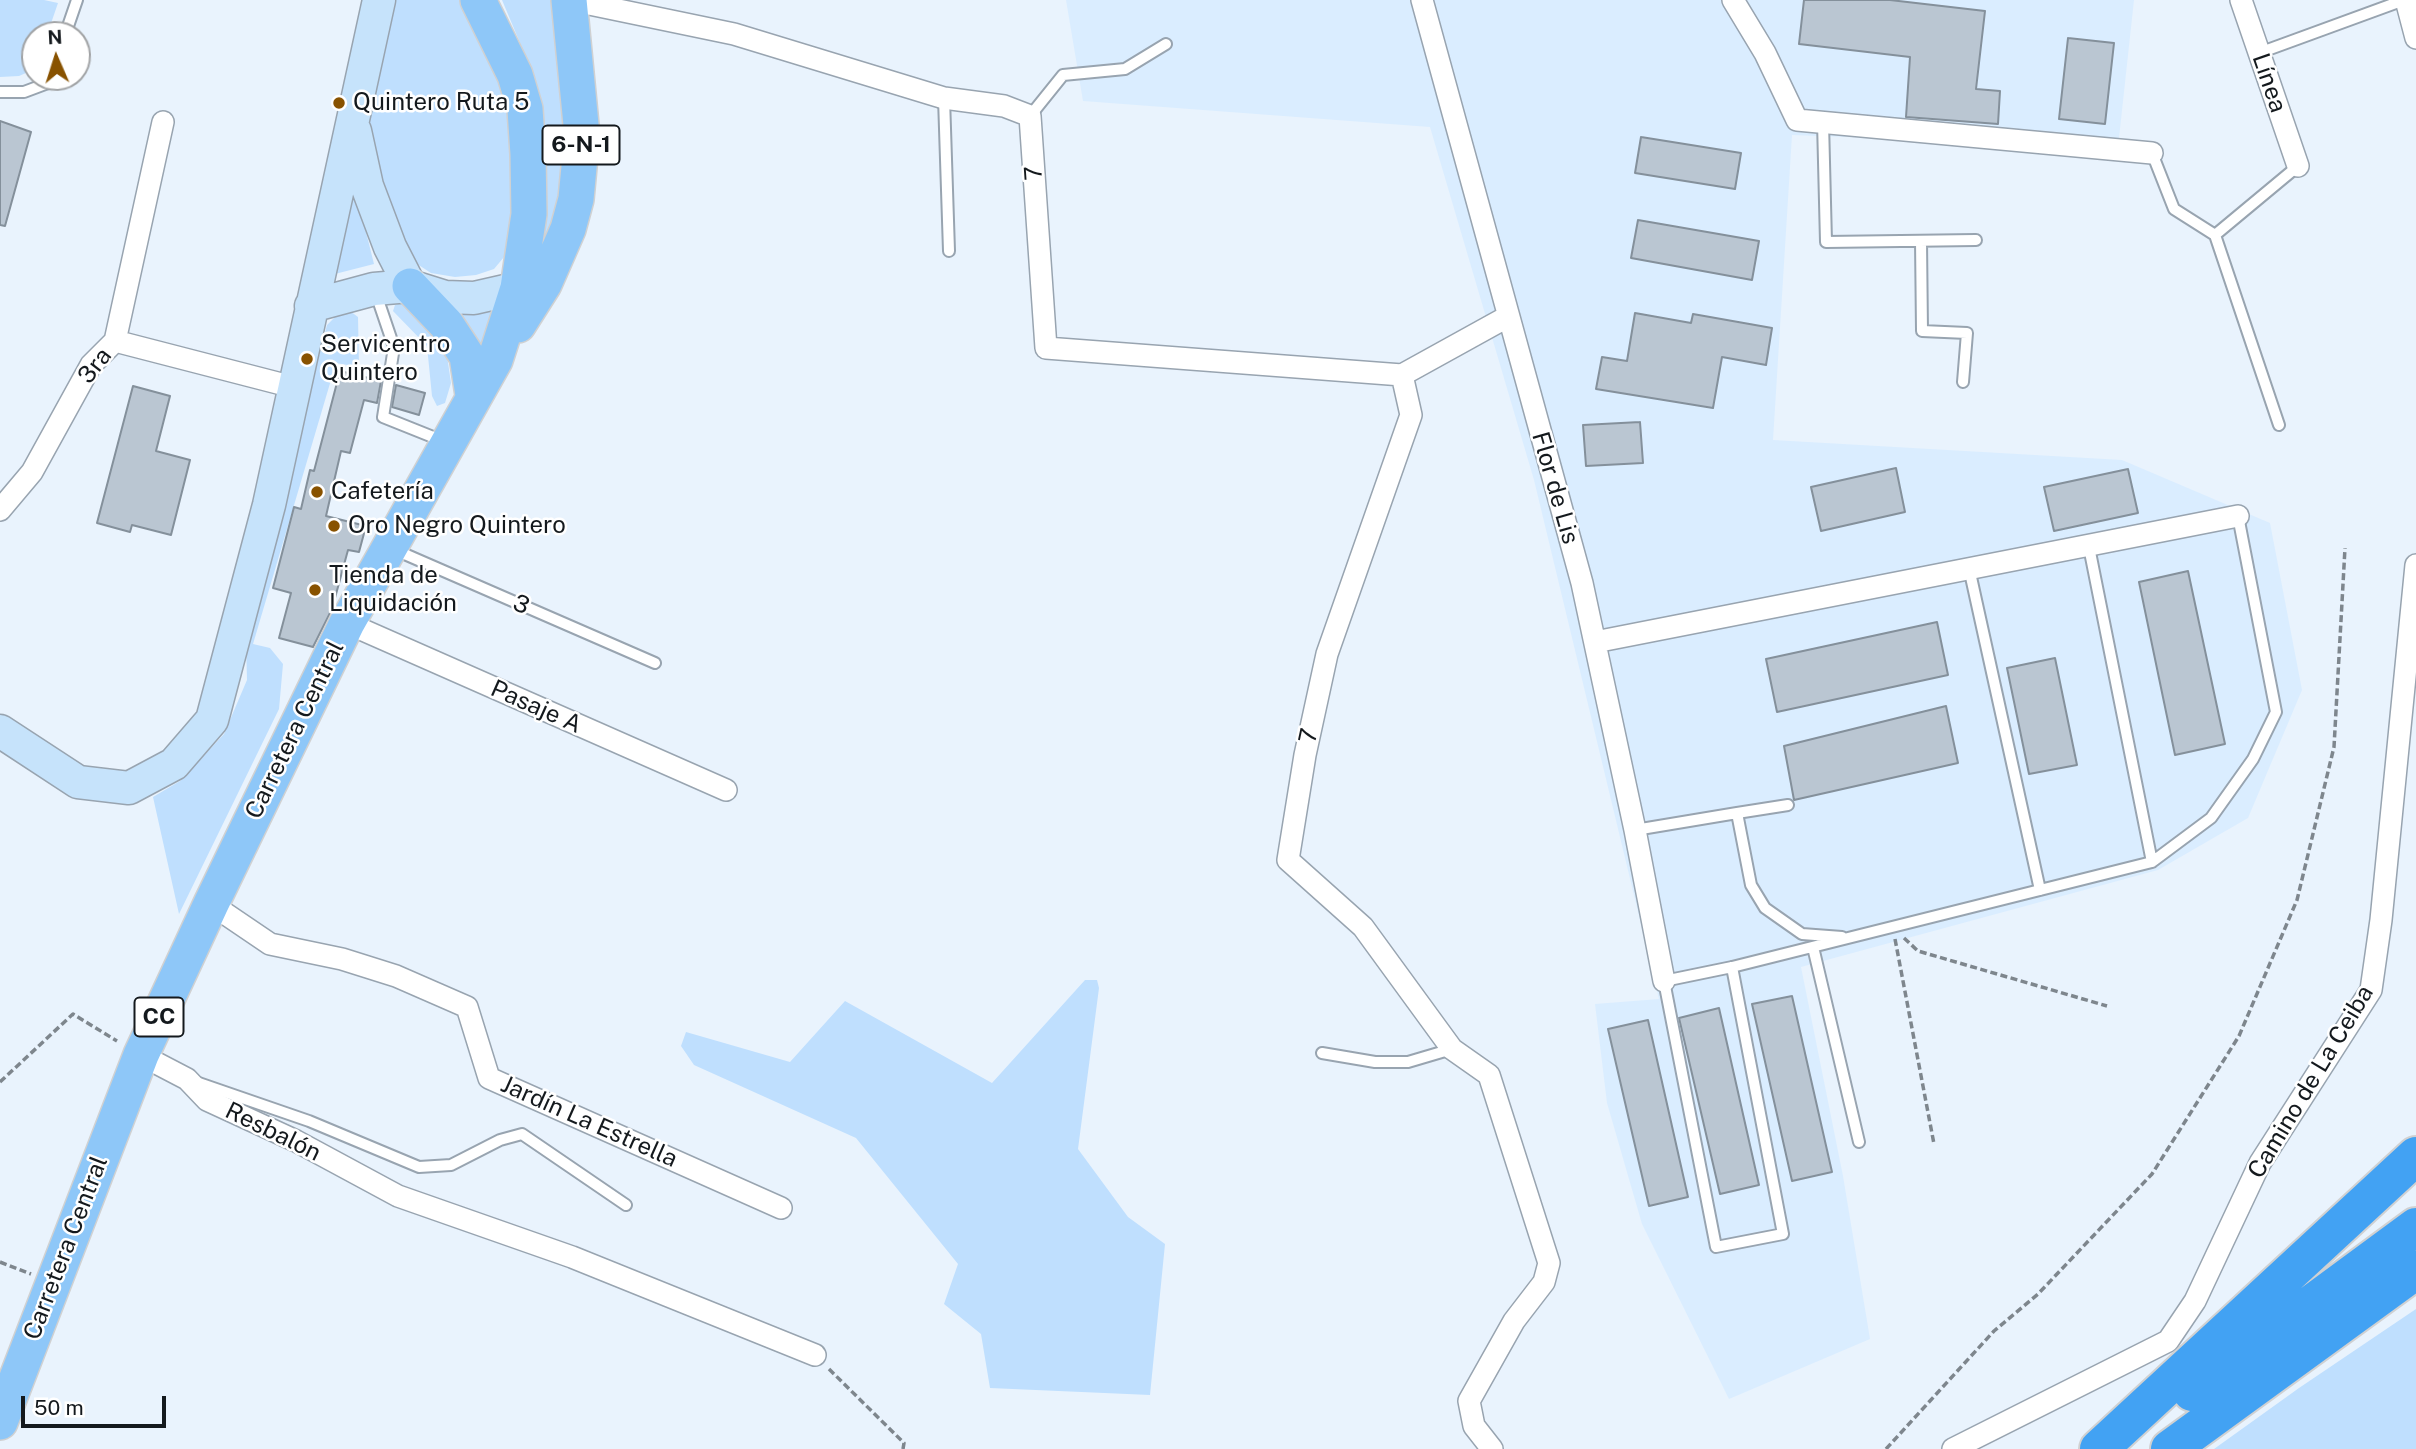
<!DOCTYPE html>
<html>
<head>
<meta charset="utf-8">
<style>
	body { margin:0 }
	#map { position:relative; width:2416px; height:1449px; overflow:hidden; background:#e9f3fd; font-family:"Public Sans",sans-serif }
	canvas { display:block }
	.north { position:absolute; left:21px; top:21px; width:70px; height:70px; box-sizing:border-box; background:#fff; border:2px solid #a1a3a5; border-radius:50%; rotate:357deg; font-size:19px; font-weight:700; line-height:28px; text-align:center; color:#14191d }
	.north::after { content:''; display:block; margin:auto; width:24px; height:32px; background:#885200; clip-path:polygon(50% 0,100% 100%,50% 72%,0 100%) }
	.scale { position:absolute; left:21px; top:1396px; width:145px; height:32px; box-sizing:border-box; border:4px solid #14191d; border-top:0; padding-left:9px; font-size:21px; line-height:24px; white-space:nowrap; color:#14191d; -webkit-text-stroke:5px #fff; paint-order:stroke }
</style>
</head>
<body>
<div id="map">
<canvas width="2416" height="1449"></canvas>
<div class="north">N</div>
<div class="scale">50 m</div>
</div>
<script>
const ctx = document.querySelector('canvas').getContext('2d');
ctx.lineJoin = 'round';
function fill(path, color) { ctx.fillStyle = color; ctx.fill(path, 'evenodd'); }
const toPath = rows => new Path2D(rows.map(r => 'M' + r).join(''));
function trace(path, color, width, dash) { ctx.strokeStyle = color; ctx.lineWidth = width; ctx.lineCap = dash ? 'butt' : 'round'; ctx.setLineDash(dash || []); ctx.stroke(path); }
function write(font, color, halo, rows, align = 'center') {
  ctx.font = font + ' "Public Sans",sans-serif'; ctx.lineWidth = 5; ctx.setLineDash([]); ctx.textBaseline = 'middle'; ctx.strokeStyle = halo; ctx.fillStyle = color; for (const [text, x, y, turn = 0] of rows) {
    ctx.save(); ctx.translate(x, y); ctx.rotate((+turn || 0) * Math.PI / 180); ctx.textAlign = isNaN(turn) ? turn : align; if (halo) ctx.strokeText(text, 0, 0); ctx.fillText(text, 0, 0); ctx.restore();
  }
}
const built = toPath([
	[1066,0,2134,0,2118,147,1792,135,1773,440,2122,460,2270,523,2302,690,2248,818,2158,870,1801,967,1843,1176,1870,1339,1729,1399,1642,1224,1607,1103,1595,1004,1659,999,1534,480,1430,127,1083,101]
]);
const green = toPath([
	[0,0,44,0,58,3,47,35,35,35,35,69,19,76,0,77],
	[396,0,463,0,496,57,511,115,515,187,504,257,494,269,476,275,455,277,431,273,414,262,375,168,368,112],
	[502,0,554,0,571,116,567,173,539,274,528,62],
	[353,180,374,264,327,276],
	[401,303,445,342,451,383,445,403,437,406,432,396,427,346,393,311,395,305],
	[456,307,497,309,481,351],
	[350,311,358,317,359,367,336,363,253,644,270,648,283,664,279,709,179,914,153,797,180,781,224,734,247,680,246,642,327,325,340,312],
	[1085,980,1097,980,1099,988,1078,1149,1128,1217,1165,1244,1150,1395,990,1388,981,1334,944,1304,958,1264,856,1138,694,1065,681,1046,686,1032,790,1062,845,1001,992,1083],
	[2416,1309,2416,1449,2214,1449,2299,1388]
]);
const building = toPath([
	[1804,0,1890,0,1985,11,1976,89,2000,91,1998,124,1906,117,1910,57,1799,44,1804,0],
	[2068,38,2114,43,2105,124,2059,119,2068,38],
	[0,121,31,132,5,226,0,225,0,121],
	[1641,137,1741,153,1735,189,1635,173,1641,137],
	[1638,220,1759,241,1752,280,1631,258,1638,220],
	[1635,313,1691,323,1693,314,1772,328,1766,365,1722,357,1713,408,1596,389,1602,357,1627,361,1635,313],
	[340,371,381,381,377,403,364,400,350,453,341,451,326,516,366,526,359,552,348,550,332,609,313,647,279,638,291,593,273,588,294,507,301,509,310,470,314,471,340,371],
	[396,385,425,393,419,415,392,407,396,385],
	[133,386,170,396,156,451,190,460,171,535,132,525,130,532,97,523,133,386],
	[1640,422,1643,463,1586,466,1583,425,1640,422],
	[1896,468,1905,512,1821,531,1811,487,1896,468],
	[2128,469,2138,513,2054,531,2044,487,2128,469],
	[2188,571,2225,744,2175,755,2139,582,2188,571],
	[1937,622,1948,675,1777,712,1766,659,1937,622],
	[2055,658,2077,765,2029,774,2007,668,2055,658],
	[1946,706,1958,763,1794,800,1784,746,1946,706],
	[1792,996,1832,1172,1792,1181,1752,1004,1792,996],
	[1719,1008,1759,1185,1720,1194,1679,1018,1719,1008],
	[1648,1020,1688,1197,1649,1206,1608,1029,1648,1020]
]);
const path = toPath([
	[1904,938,1918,951,2107,1006],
	[1895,939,1934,1144],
	[0,1082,73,1014,117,1041],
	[0,1262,31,1274],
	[829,1369,904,1443,903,1449],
	[1886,1449,1994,1331,2038,1294,2152,1174,2239,1036,2297,900,2334,747,2345,548]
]);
const service = toPath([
	[65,35,77,0],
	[2259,53,2404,0],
	[0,92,24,92,48,83,50,77],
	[944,98,949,251],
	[1030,116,1063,75,1125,69,1166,44],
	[1823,122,1826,242,1976,240],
	[2152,153,2174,209,2215,235],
	[1921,241,1922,331,1967,333,1963,382],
	[375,291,394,347,383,417,443,441],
	[2279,425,2215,235,2298,166],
	[2089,547,2152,862],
	[393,549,655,663],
	[1969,568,2040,890],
	[1737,813,1788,805],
	[1635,830,1737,813,1751,885,1765,908,1802,934,1842,937],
	[1813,947,1859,1142],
	[1732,967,1783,1234,1716,1247,1664,981,1732,967,2152,862,2211,818,2253,759,2276,712,2238,516],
	[1322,1053,1375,1062,1408,1062,1452,1049],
	[196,1082,309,1121,419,1167,451,1165,500,1140,522,1134,626,1205]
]);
const minor = toPath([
	[570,0,734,34,944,98,1004,106,1030,116,1046,348,1402,375,1507,317],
	[1422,0,1582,583,1635,830,1664,981],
	[1733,0,1765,53,1797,120,2152,153],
	[2241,0,2298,166],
	[2406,0,2416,38],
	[115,341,163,122],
	[1402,375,1411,415,1327,654,1305,755,1288,860,1363,927,1452,1049,1489,1075,1549,1263,1544,1282,1514,1321,1469,1401,1474,1426,1492,1449],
	[0,510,32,472,91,365,115,341,293,387],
	[347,623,726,790],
	[1595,642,2238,516],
	[211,904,270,944,342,959,396,976,467,1007,489,1078,781,1208],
	[141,1055,187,1079,207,1100,296,1141,398,1196,572,1257,815,1355],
	[1953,1449,2168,1341,2195,1301,2260,1163,2371,990,2381,920,2416,565]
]);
const secondary = toPath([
	[355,131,367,186,390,247,410,286],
	[311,306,374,289,410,286,445,297,474,298,518,288],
	[0,731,78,782,129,788,174,764,212,720,269,505,379,0]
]);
const primary = toPath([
	[410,286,446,324,467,356,473,395],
	[518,325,544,284,568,229,576,199,582,135,569,0],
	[0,1422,141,1055,211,904,347,623,495,360,518,288,529,214,528,154,525,109,515,75,478,0]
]);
const motorway = toPath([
	[2192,1392,2416,1227],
	[2099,1449,2416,1156],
	[2170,1449,2416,1270]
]);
const markers = [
	[339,103,7,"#885200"],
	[307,359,7,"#885200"],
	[317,492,7,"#885200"],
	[334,526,7,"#885200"],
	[315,590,7,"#885200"]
];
const shields = [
	[581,145,77],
	[159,1017,49]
];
const shieldNames = [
	["6-N-1",581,145],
	["CC",159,1017]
];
const streetNames = [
	["Línea",2269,83,71],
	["7",1034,173,-94],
	["3ra",95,366,-52],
	["Flor de Lis",1555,488,74],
	["3",521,605,23],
	["Pasaje A",536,707,24],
	["Carretera Central",295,730,-64],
	["7",1309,736,-78],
	["Camino de La Ceiba",2311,1082,-59],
	["Jardín La Estrella",589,1122,24],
	["Resbalón",273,1132,26],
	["Carretera Central",66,1248,-69]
];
const poiNames = [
	["Quintero Ruta 5",353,103],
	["Servicentro",321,345],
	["Quintero",321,373],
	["Cafetería",331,492],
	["Oro Negro Quintero",348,526],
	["Tienda de",329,576],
	["Liquidación",329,604]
];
fill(built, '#daedff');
fill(green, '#bfdffe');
fill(building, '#bac6d2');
trace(building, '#84909b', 2);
trace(service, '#98a4b0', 14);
trace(minor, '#98a4b0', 24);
trace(secondary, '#98a4b0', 35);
trace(primary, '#d0d1d2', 38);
trace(motorway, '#d0d1d2', 42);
trace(path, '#7e868d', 3.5, [7, 3.5]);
trace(service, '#fff', 10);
trace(minor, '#fff', 21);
trace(secondary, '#c6e3fb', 32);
trace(primary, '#8ec7f8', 35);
trace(motorway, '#42a2f3', 38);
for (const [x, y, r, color] of markers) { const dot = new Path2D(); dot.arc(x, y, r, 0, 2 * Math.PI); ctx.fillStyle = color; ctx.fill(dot); trace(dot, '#fff', 2.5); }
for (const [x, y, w] of shields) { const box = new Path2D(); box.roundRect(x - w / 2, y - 19.5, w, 39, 5); ctx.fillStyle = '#fff'; ctx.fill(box); trace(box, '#14191d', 2); }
write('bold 23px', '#14191d', null, shieldNames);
write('24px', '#14191d', '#fff', streetNames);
write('24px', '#14191d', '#fff', poiNames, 'left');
</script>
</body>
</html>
